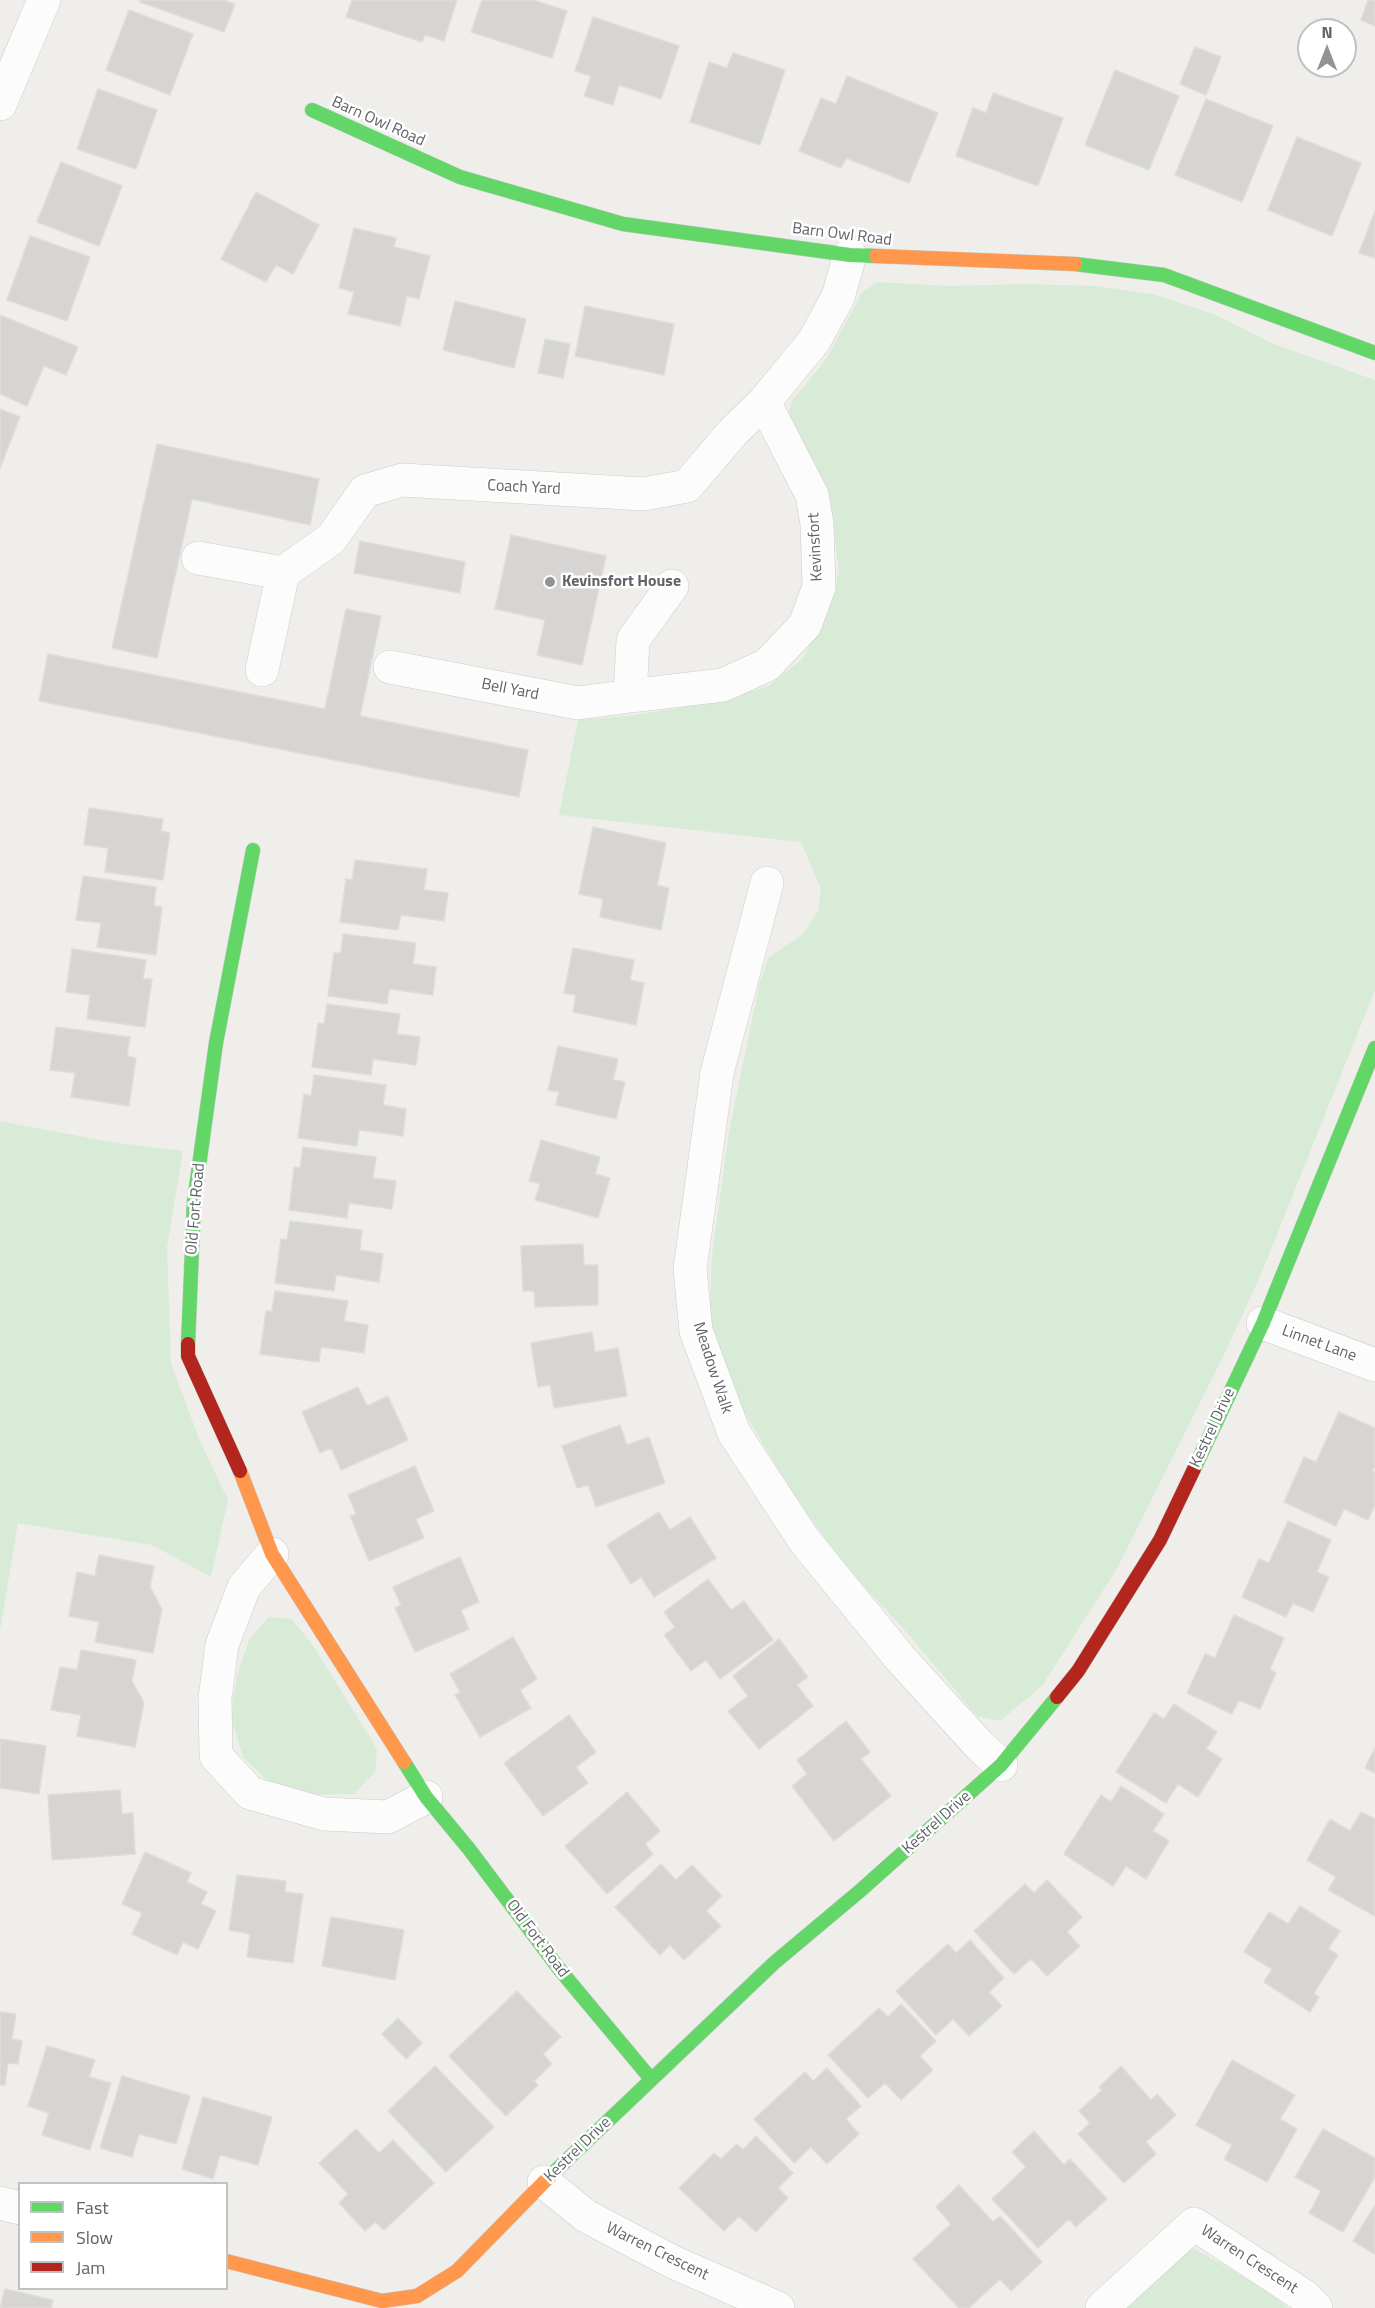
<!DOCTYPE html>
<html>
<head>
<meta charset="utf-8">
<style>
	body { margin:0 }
	#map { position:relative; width:1375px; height:2308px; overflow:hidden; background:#efeeea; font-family:"Titillium Web",sans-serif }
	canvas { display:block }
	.legend { position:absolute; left:18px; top:2182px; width:210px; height:108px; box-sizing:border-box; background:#fff; border:2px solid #bfc1c3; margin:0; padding:8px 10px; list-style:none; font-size:18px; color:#5f6368 }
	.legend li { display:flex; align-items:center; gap:12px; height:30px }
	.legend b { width:30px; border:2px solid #bfc1c3 }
	.north { position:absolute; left:1297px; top:18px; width:60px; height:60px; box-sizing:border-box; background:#fff; border:2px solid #bfc1c3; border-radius:50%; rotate:0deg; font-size:16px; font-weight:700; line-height:24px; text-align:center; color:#5f6368 }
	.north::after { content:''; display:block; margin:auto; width:21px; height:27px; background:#919496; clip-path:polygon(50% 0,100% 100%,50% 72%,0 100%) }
</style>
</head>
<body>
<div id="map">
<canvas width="1375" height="2308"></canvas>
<ul class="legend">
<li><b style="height:8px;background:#63d668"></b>Fast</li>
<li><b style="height:8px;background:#ff974d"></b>Slow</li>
<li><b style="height:8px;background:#b3261e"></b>Jam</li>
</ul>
<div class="north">N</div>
</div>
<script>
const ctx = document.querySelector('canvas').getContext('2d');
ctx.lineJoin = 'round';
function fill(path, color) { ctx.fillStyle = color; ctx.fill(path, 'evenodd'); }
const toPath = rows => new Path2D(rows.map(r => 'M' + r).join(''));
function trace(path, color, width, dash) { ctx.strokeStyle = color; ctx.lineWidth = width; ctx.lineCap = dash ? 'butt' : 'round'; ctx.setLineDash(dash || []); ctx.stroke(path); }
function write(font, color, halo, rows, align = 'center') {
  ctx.font = font + ' "Titillium Web",sans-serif'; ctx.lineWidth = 5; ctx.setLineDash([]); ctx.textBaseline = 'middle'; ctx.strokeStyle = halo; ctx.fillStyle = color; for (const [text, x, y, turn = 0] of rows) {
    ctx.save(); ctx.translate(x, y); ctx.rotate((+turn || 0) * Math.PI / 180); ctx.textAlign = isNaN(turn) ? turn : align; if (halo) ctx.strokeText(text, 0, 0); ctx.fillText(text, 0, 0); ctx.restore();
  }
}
const green = toPath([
	[877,282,950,286,1025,284,1096,286,1156,295,1216,315,1274,344,1375,380,1375,990,1262,1272,1225,1353,1118,1567,1042,1686,1000,1721,978,1717,902,1627,848,1569,795,1497,733,1393,709,1332,712,1255,729,1132,760,981,769,957,801,936,818,911,821,889,801,842,559,815,578,720,635,715,710,703,769,686,804,657,829,606,839,571,831,511,788,419,791,402,825,361,862,293],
	[0,1121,110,1142,183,1151,167,1247,171,1363,199,1439,228,1500,211,1577,152,1545,18,1523,0,1631],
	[269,1617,292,1619,314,1647,377,1749,375,1772,354,1794,310,1795,269,1782,243,1757,231,1717,237,1675,250,1638],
	[1193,2248,1272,2293,1287,2308,1128,2308,1175,2259]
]);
const building = toPath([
	[140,0,222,0,235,4,224,32,140,2,140,0],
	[352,0,457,0,444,41,425,35,422,42,346,17,352,0],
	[482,0,533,0,567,11,552,58,471,32,482,0],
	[1368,0,1375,0,1375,26,1361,20,1368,0],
	[129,10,193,34,170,95,106,70,129,10],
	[593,17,679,46,661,99,619,85,613,105,584,96,591,76,575,71,593,17],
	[1195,47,1221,57,1206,95,1180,84,1195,47],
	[733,53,785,70,760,145,690,122,709,62,727,68,733,53],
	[1115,70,1179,96,1149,170,1085,145,1115,70],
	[847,76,938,113,909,183,846,158,841,168,799,151,821,98,836,104,847,76],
	[98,89,157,110,136,169,77,149,98,89],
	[993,93,1063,118,1038,186,956,156,973,108,986,113,993,93],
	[1206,99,1273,126,1242,202,1175,175,1206,99],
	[1297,137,1361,163,1332,236,1268,210,1297,137],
	[61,162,122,186,99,246,37,222,61,162],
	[256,192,319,225,293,274,276,265,266,282,221,259,256,192],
	[1375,211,1375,258,1359,253,1375,211],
	[354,228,396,238,394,247,430,256,419,299,407,296,400,326,348,314,354,292,339,288,354,228],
	[30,236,90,257,67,321,7,300,30,236],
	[455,301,526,319,514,368,443,350,455,301],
	[585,306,674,324,664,375,575,356,585,306],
	[0,315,78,347,66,375,44,366,27,406,0,394,0,315],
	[545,339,570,344,563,378,538,373,545,339],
	[0,409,20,417,0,468,0,409],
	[157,444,319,479,310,525,192,499,157,658,112,648,157,444],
	[511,535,606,556,582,665,537,655,545,620,495,609,511,535],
	[360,541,465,562,460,593,354,573,360,541],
	[346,609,381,616,360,716,528,750,519,797,39,701,48,654,325,709,346,609],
	[89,808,163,819,161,831,170,833,163,880,105,872,108,848,84,845,89,808],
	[593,827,666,843,657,885,669,888,661,930,600,917,603,899,579,894,593,827],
	[355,860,427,869,424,890,448,893,444,921,401,915,398,930,340,922,346,879,352,880,355,860],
	[83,876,156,887,154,906,162,907,156,955,97,947,101,923,76,920,83,876],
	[343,934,416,943,413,964,436,967,433,995,389,989,387,1004,328,996,334,953,341,953,343,934],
	[573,948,634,960,630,980,644,983,636,1025,573,1012,576,995,564,993,573,948],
	[72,949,146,960,143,979,152,979,145,1027,87,1019,90,995,66,992,72,949],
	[327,1004,400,1014,397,1034,420,1037,416,1065,373,1059,371,1075,312,1067,318,1023,324,1024,327,1004],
	[56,1027,130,1037,127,1056,136,1058,129,1106,71,1097,75,1073,50,1070,56,1027],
	[558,1046,618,1059,613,1080,625,1082,616,1119,556,1105,559,1092,548,1090,558,1046],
	[314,1075,386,1085,383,1105,406,1109,403,1136,359,1130,357,1146,298,1138,304,1094,311,1096,314,1075],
	[541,1140,600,1157,595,1174,610,1178,598,1218,535,1200,540,1184,529,1181,541,1140],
	[303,1147,376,1157,373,1178,396,1181,392,1209,349,1203,347,1218,289,1210,294,1167,300,1168,303,1147],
	[290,1221,362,1230,360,1250,383,1254,379,1282,336,1275,334,1291,275,1283,281,1239,287,1240,290,1221],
	[583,1244,584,1265,598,1265,598,1305,535,1307,534,1291,523,1291,521,1246,583,1244],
	[275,1291,348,1301,344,1321,368,1325,364,1353,321,1347,319,1362,260,1354,266,1311,272,1311,275,1291],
	[592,1332,595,1352,618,1348,627,1396,554,1408,550,1385,538,1387,531,1343,592,1332],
	[358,1387,367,1406,388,1396,408,1440,341,1470,331,1448,320,1453,302,1412,358,1387],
	[1339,1412,1375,1428,1375,1466,1372,1471,1375,1472,1375,1505,1368,1520,1344,1509,1336,1526,1284,1502,1304,1457,1316,1462,1339,1412],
	[620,1425,627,1445,649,1437,665,1483,596,1507,588,1485,577,1488,562,1446,620,1425],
	[415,1466,434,1511,416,1519,424,1538,369,1561,350,1516,356,1514,348,1495,415,1466],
	[659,1512,670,1530,690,1517,716,1558,654,1597,641,1577,631,1584,607,1545,659,1512],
	[1288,1521,1331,1540,1317,1572,1329,1577,1313,1612,1293,1603,1286,1617,1242,1597,1259,1559,1269,1563,1288,1521],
	[99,1555,154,1566,150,1587,162,1609,153,1653,95,1642,99,1622,69,1616,77,1572,95,1576,99,1555],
	[460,1557,479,1602,461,1610,469,1629,415,1652,395,1608,401,1605,393,1587,460,1557],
	[708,1579,731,1610,744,1601,773,1640,720,1679,706,1660,691,1671,664,1635,675,1627,664,1612,708,1579],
	[1234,1615,1284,1638,1270,1669,1276,1673,1260,1709,1239,1700,1232,1714,1187,1693,1205,1654,1215,1658,1234,1615],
	[513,1637,537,1679,520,1690,531,1708,480,1737,455,1695,460,1692,450,1674,513,1637],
	[779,1639,808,1677,797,1685,813,1706,759,1749,728,1711,748,1696,733,1676,779,1639],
	[81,1650,136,1660,132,1681,144,1703,135,1747,77,1736,81,1715,51,1710,60,1667,77,1670,81,1650],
	[1174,1704,1217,1732,1206,1749,1222,1759,1198,1797,1178,1784,1166,1803,1116,1772,1154,1713,1164,1719,1174,1704],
	[569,1715,596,1752,576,1767,588,1783,543,1816,504,1763,569,1715],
	[846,1721,870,1752,861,1759,891,1796,834,1841,792,1786,807,1774,797,1760,846,1721],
	[0,1739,46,1746,39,1794,0,1788,0,1739],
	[1375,1748,1375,1773,1365,1768,1375,1748],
	[1121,1786,1164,1814,1153,1831,1169,1841,1146,1879,1126,1866,1113,1886,1064,1854,1101,1795,1111,1802,1121,1786],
	[120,1790,122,1814,133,1813,135,1854,52,1860,48,1795,120,1790],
	[627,1792,660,1831,645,1844,653,1854,607,1894,565,1846,627,1792],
	[1361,1812,1375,1819,1375,1916,1328,1890,1336,1877,1307,1860,1330,1819,1350,1831,1361,1812],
	[145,1852,191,1873,187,1882,207,1892,201,1904,216,1911,198,1949,183,1942,177,1955,132,1934,142,1913,122,1904,145,1852],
	[661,1864,676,1880,692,1865,722,1896,706,1911,721,1926,684,1960,670,1945,660,1955,615,1907,661,1864],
	[237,1875,286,1881,285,1892,303,1894,293,1963,247,1957,250,1934,229,1930,237,1875],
	[1047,1880,1082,1917,1067,1932,1080,1946,1047,1976,1031,1959,1014,1974,974,1931,1025,1884,1034,1893,1047,1880],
	[1300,1906,1340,1931,1328,1949,1338,1955,1314,1993,1319,1997,1310,2012,1264,1982,1272,1969,1244,1952,1269,1912,1288,1924,1300,1906],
	[331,1917,404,1930,395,1980,322,1966,331,1917],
	[970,1940,1004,1978,989,1992,1002,2006,969,2036,953,2019,936,2035,896,1991,948,1944,956,1953,970,1940],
	[517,1991,561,2037,543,2054,552,2064,534,2081,538,2085,506,2116,449,2056,517,1991],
	[901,2004,936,2041,920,2056,933,2070,901,2100,885,2083,868,2098,828,2055,879,2008,888,2017,901,2004],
	[0,2012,16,2014,12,2039,22,2041,18,2064,8,2063,5,2085,0,2085,0,2012],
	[398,2018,422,2043,406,2059,382,2034,398,2018],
	[47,2046,95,2060,89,2077,111,2083,90,2150,42,2135,49,2113,28,2106,47,2046],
	[1232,2060,1295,2095,1280,2119,1297,2129,1267,2182,1224,2159,1232,2145,1196,2125,1232,2060],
	[435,2066,494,2127,446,2172,388,2111,435,2066],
	[1121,2066,1151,2100,1157,2094,1176,2115,1146,2142,1156,2154,1124,2183,1078,2134,1090,2123,1079,2111,1102,2090,1099,2087,1121,2066],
	[827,2068,861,2106,846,2119,859,2134,827,2164,811,2147,794,2163,754,2119,805,2072,813,2081,827,2068],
	[122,2076,190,2096,176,2144,139,2134,132,2157,100,2148,122,2076],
	[203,2097,272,2117,258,2165,220,2155,213,2179,182,2169,203,2097],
	[356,2129,379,2153,393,2140,434,2183,384,2230,375,2222,365,2231,339,2203,348,2194,319,2163,356,2129],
	[1323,2129,1375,2158,1375,2177,1343,2232,1309,2213,1321,2191,1295,2177,1323,2129],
	[1034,2131,1064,2165,1070,2159,1107,2199,1076,2227,1069,2219,1038,2248,992,2199,1026,2167,1012,2152,1034,2131],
	[756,2136,793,2173,778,2188,788,2198,756,2232,739,2216,724,2231,679,2188,714,2153,721,2159,737,2144,743,2150,756,2136],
	[959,2185,993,2222,1000,2216,1042,2262,1011,2291,1000,2279,969,2308,959,2308,913,2259,951,2224,936,2207,959,2185],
	[1375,2205,1375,2254,1353,2241,1375,2205],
	[5,2289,53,2300,51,2308,0,2308,5,2289]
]);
const street = toPath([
	[0,104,44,0],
	[198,558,283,573],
	[672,586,633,640,630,696,723,685,767,665,805,625,819,587,817,524,812,495,764,402],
	[390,667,578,703,630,696],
	[262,670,283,573,331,539,365,491,402,480,644,494,687,486,733,432,764,402,814,341,838,297,850,255],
	[767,883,717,1073,690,1269,696,1331,734,1433,804,1540,900,1658,980,1746,1001,1765],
	[1263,1323,1375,1365],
	[272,1554,244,1587,222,1645,215,1698,216,1756,250,1793,324,1814,388,1817,426,1797],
	[544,2182,586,2216,673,2262,778,2308],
	[0,2203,20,2208],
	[1102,2308,1194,2224,1304,2296,1316,2308]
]);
const fast = toPath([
	[312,110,460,177,623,224,850,255,876,256],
	[1075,264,1164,275,1375,353],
	[188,1344,194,1202,216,1043,253,850],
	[1194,1469,1263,1323,1375,1048],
	[404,1762,426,1797,469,1849,560,1970,651,2079],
	[549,2177,774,1963,861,1890,1001,1765,1057,1697]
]);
const slow = toPath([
	[876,256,1075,264],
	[240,1471,272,1554,404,1762],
	[226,2261,382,2301,417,2296,457,2271,549,2177]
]);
const jam = toPath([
	[188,1344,188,1356,240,1471],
	[1057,1697,1078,1671,1160,1540,1194,1469]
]);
const markers = [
	[550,582,6,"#919496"]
];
const streetNames = [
	["Barn Owl Road",378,122,24],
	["Barn Owl Road",842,235,7],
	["Coach Yard",524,488,3],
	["Kevinsfort",816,547,-93],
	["Bell Yard",510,690,11],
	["Old Fort Road",196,1209,-85],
	["Linnet Lane",1319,1344,20],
	["Meadow Walk",712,1368,72],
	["Kestrel Drive",1213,1428,-65],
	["Kestrel Drive",937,1823,-42],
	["Old Fort Road",537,1939,53],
	["Kestrel Drive",578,2150,-44],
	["Warren Crescent",657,2252,26],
	["Warren Crescent",1249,2260,33]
];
const poiNames = [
	["Kevinsfort House",562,582]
];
fill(green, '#d8ebd6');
fill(building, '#d6d5d3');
trace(building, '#deddd9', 1.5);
trace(street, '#cbcccc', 34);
trace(fast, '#cacacb', 15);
trace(slow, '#cacacb', 15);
trace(jam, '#cacacb', 15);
trace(street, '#fdfcfc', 33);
trace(fast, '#63d668', 14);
trace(slow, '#ff974d', 14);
trace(jam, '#b3261e', 14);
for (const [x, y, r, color] of markers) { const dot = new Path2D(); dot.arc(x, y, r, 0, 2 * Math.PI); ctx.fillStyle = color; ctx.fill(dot); trace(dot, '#fff', 2); }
write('16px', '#5f6368', '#fff', streetNames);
write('bold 16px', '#5f6368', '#fff', poiNames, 'left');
</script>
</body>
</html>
